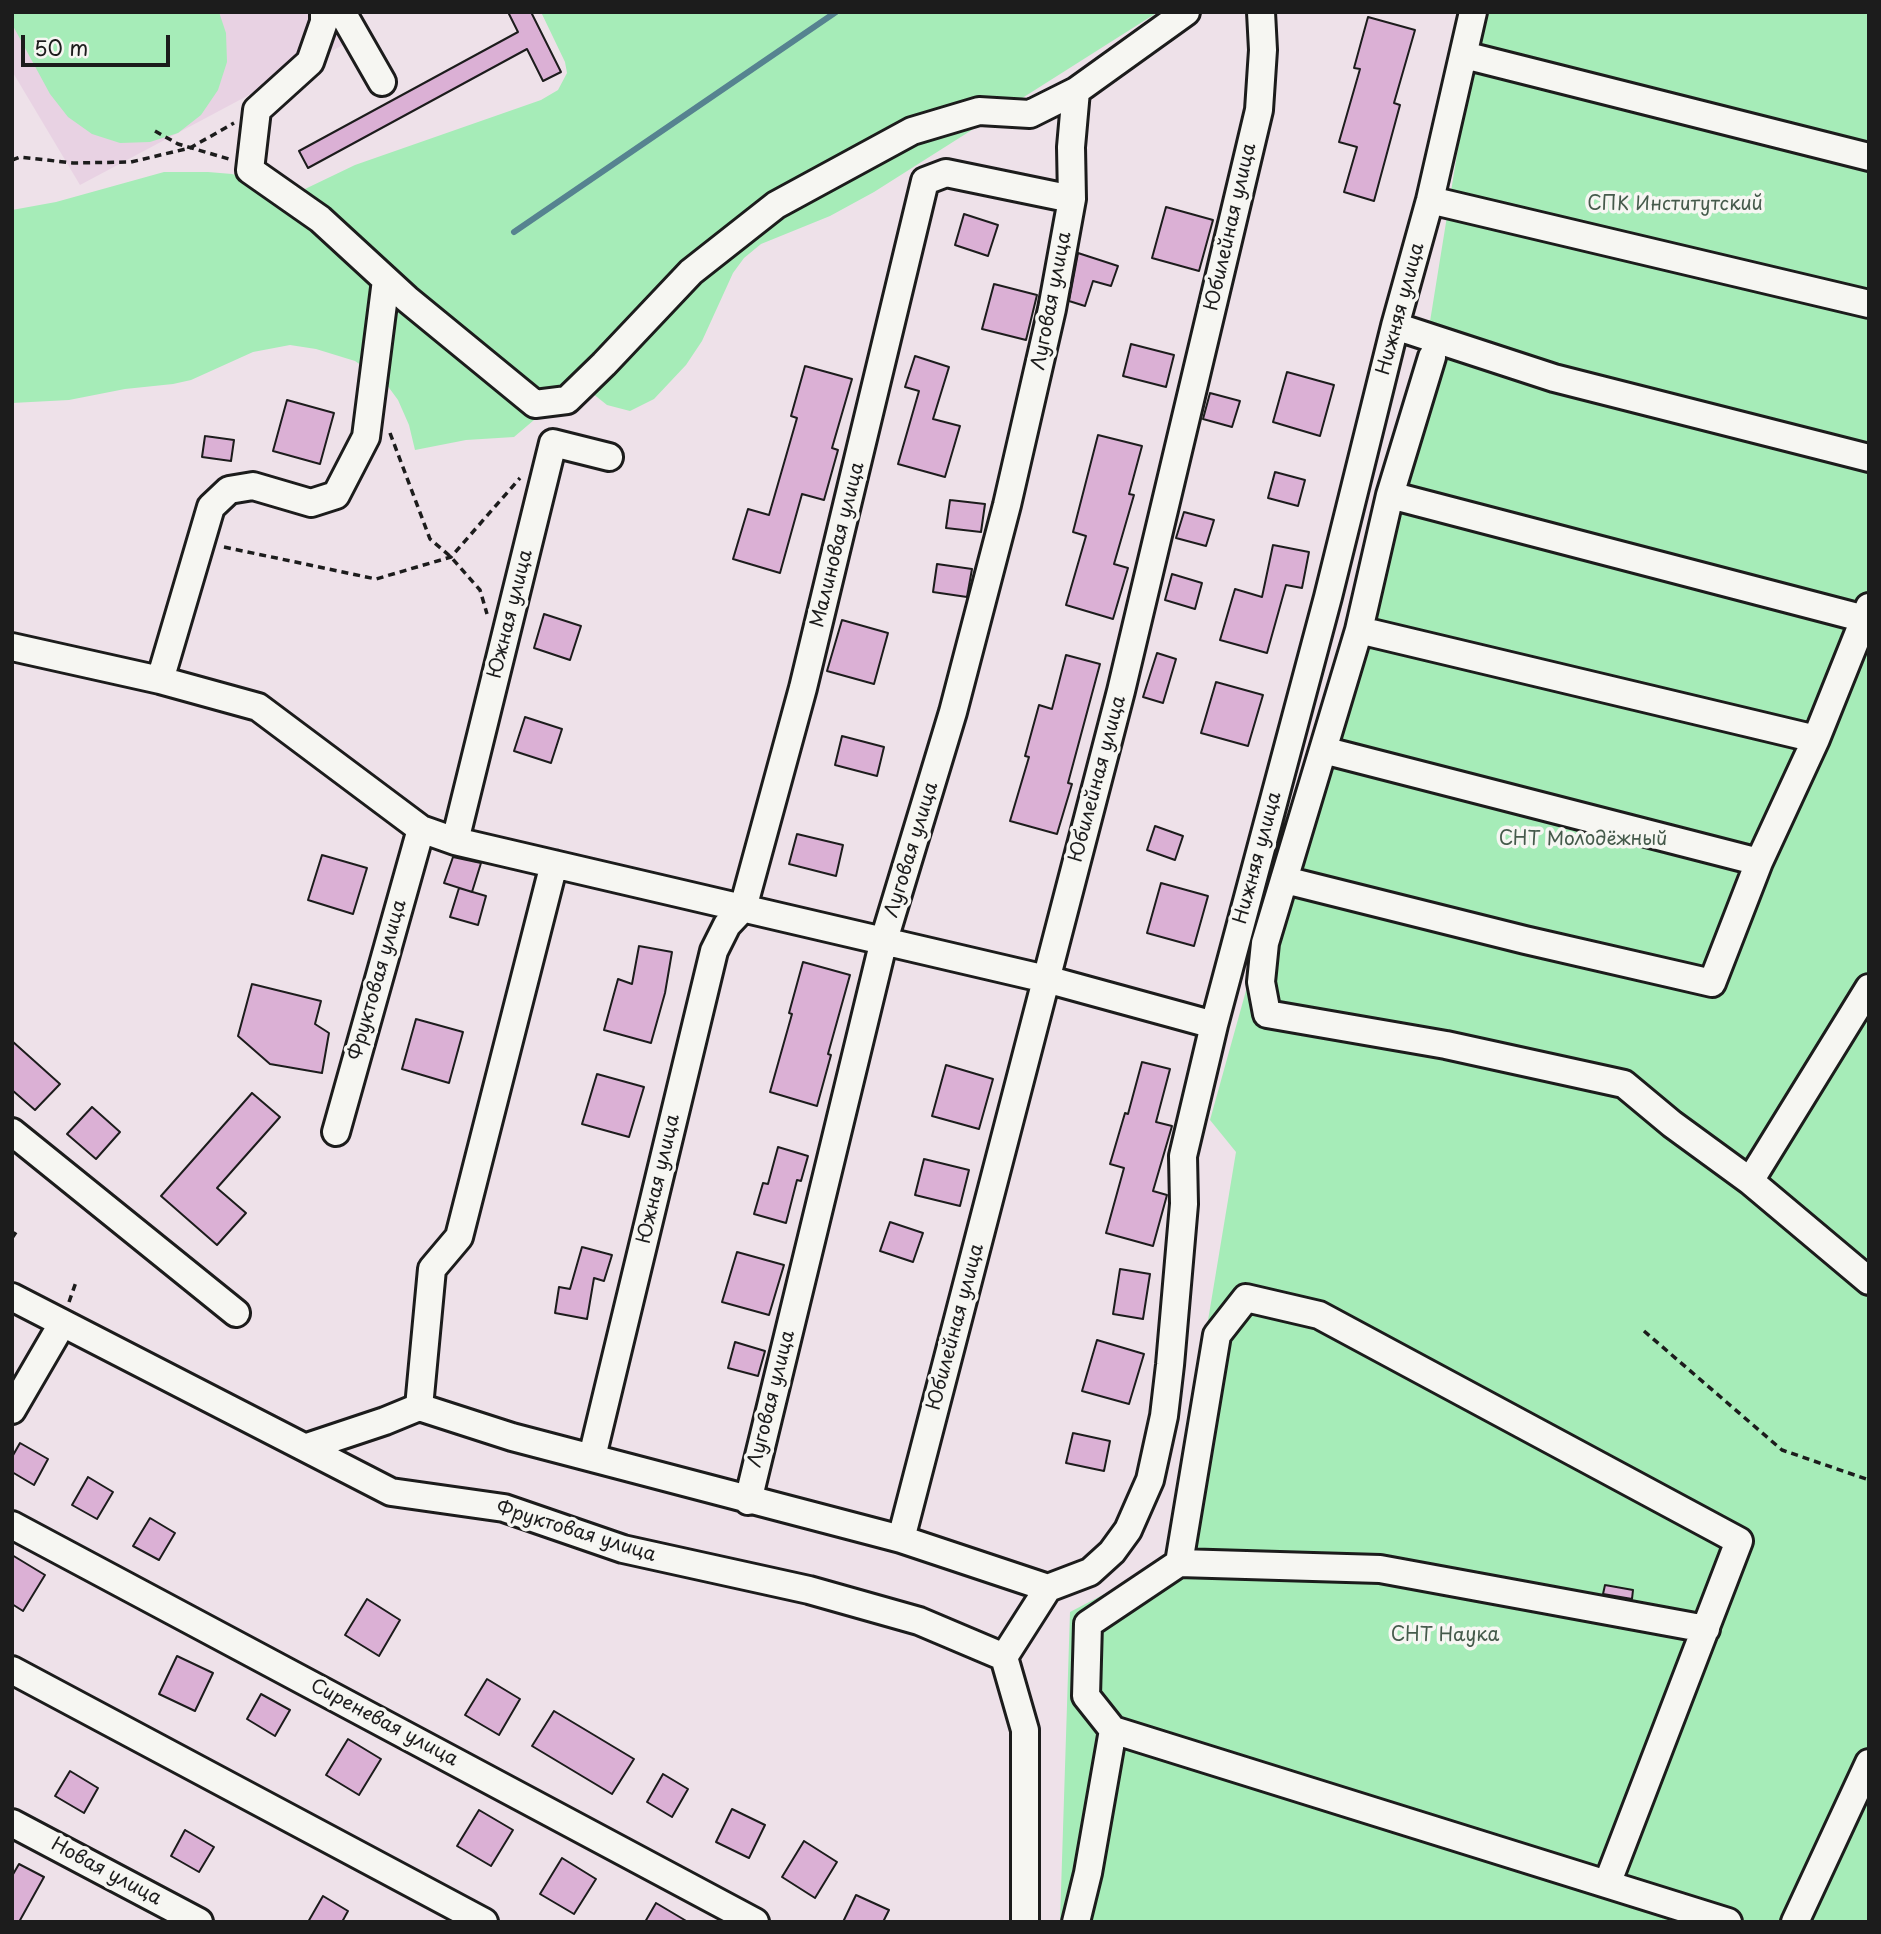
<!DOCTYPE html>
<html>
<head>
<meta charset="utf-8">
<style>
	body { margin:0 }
	#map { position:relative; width:1881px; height:1934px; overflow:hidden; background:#eee1e9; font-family:"Playpen Sans",sans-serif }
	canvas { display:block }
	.frame { position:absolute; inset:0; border:14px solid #1c1c1c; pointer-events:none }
	.scale { position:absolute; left:21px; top:35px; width:149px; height:32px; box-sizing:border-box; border:4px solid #1c1c1c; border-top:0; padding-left:9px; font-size:21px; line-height:24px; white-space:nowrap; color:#1c1c1c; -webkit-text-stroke:5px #f6f6f2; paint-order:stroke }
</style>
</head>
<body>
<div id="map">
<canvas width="1881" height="1934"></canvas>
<div class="frame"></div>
<div class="scale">50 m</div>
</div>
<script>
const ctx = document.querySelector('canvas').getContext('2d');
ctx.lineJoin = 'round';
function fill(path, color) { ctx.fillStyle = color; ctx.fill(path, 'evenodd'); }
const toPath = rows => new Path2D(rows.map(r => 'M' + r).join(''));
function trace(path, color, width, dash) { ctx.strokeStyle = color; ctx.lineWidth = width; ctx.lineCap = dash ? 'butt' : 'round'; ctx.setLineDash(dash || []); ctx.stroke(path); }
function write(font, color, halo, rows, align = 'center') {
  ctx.font = font + ' "Playpen Sans",sans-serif'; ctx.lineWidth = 7; ctx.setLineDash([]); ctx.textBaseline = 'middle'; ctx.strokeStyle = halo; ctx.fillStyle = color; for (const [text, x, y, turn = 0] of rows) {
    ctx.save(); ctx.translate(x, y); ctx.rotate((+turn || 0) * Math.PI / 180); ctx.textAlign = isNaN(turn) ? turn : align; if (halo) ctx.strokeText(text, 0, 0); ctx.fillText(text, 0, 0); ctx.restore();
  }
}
const built = toPath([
	[12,12,341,12,356,38,80,185,12,71]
]);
const green = toPath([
	[12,12,219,12,226,33,227,62,218,90,201,115,178,133,150,142,120,143,92,134,68,117,50,94,12,24],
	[541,12,1158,12,874,192,830,216,761,244,744,258,733,273,702,341,686,365,654,399,630,411,607,405,582,385,569,382,543,391,532,409,534,420,514,437,466,440,415,450,409,425,398,400,387,385,371,372,355,361,316,349,290,345,253,352,191,380,173,384,125,389,69,400,12,403,12,210,56,202,164,172,208,172,232,174,290,195,305,189,355,165,541,100,558,90,567,73,565,62],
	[1480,12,1869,12,1869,1922,1060,1922,1070,1612,1168,1561,1236,1152,1210,1120,1427,340]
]);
const stream = toPath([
	[514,232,836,12]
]);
const building = toPath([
	[508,12,531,12,561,72,543,81,527,49,308,168,299,151,518,32,508,12],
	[1368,17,1415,30,1394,103,1400,105,1374,201,1344,192,1357,147,1339,142,1360,69,1354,68,1368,17],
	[1166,207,1213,220,1199,271,1152,258,1166,207],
	[964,214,998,225,988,256,955,245,964,214],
	[1078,253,1118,266,1111,286,1093,281,1085,306,1069,301,1078,253],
	[994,284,1037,295,1026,340,982,329,994,284],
	[1131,344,1174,355,1166,387,1123,376,1131,344],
	[915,356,949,367,933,419,960,426,945,477,898,464,919,391,905,387,915,356],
	[805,366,852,379,832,448,838,450,824,500,802,494,780,573,733,559,748,509,769,515,797,418,791,416,805,366],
	[1287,372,1334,385,1320,436,1273,422,1287,372],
	[1210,393,1240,401,1232,427,1203,419,1210,393],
	[287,400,334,413,320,464,273,451,287,400],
	[1098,435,1142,446,1129,494,1134,495,1114,564,1128,568,1113,619,1066,605,1086,536,1073,532,1098,435],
	[205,436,234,440,231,461,202,457,205,436],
	[1275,472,1305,480,1298,506,1268,498,1275,472],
	[950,500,985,504,981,532,946,528,950,500],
	[1184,512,1214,520,1206,546,1176,538,1184,512],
	[1273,545,1309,552,1302,588,1286,585,1267,653,1220,640,1235,589,1262,597,1273,545],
	[937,564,972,569,967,597,933,592,937,564],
	[1172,574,1202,583,1195,609,1165,600,1172,574],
	[544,614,581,626,570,660,534,648,544,614],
	[842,620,888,633,874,684,827,671,842,620],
	[1157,653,1176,659,1163,703,1143,697,1157,653],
	[1066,655,1100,664,1068,783,1072,784,1057,834,1010,821,1029,757,1025,756,1039,705,1052,709,1066,655],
	[1216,682,1263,695,1248,746,1201,733,1216,682],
	[525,717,562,729,551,763,514,751,525,717],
	[842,736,884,747,877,776,835,765,842,736],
	[1155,826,1183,836,1175,860,1147,850,1155,826],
	[797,834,843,845,836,876,789,864,797,834],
	[322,855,367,868,353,914,308,900,322,855],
	[453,857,481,863,472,892,444,883,453,857],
	[1161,883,1208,896,1194,946,1147,933,1161,883],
	[459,888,486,896,478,925,450,917,459,888],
	[639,946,672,952,665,993,651,1043,604,1030,618,979,632,984,639,946],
	[803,962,850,975,828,1054,831,1055,817,1106,770,1092,792,1014,789,1013,803,962],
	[252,984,321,1001,315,1024,329,1033,322,1073,270,1064,238,1036,252,984],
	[416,1019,463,1032,449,1083,402,1069,416,1019],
	[12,1041,60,1084,35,1110,12,1090,12,1041],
	[1142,1062,1170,1069,1156,1122,1172,1126,1153,1191,1167,1195,1153,1246,1106,1233,1124,1168,1110,1164,1125,1113,1128,1114,1142,1062],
	[946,1065,993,1079,979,1129,932,1116,946,1065],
	[597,1074,644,1087,629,1137,582,1124,597,1074],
	[252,1093,280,1117,217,1188,246,1213,217,1245,161,1196,252,1093],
	[92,1107,120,1132,96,1159,67,1134,92,1107],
	[778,1147,808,1156,801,1181,797,1180,786,1223,754,1214,763,1183,768,1184,778,1147],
	[924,1159,969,1170,960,1206,915,1195,924,1159],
	[890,1222,923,1233,913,1262,880,1251,890,1222],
	[582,1247,612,1255,604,1281,594,1278,587,1319,555,1313,559,1287,570,1289,582,1247],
	[737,1252,784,1265,769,1315,722,1302,737,1252],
	[1120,1269,1150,1274,1143,1319,1113,1314,1120,1269],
	[1097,1340,1144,1354,1129,1404,1082,1391,1097,1340],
	[735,1342,765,1351,758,1376,728,1368,735,1342],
	[1073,1433,1110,1441,1104,1471,1066,1463,1073,1433],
	[20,1443,48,1459,34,1485,12,1472,12,1457,20,1443],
	[88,1477,113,1492,97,1519,72,1505,88,1477],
	[150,1518,175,1533,159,1560,133,1546,150,1518],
	[12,1555,45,1575,23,1611,12,1604,12,1555],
	[1605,1585,1633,1590,1632,1599,1603,1594,1605,1585],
	[367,1599,400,1620,379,1656,345,1635,367,1599],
	[177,1656,213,1673,195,1711,159,1694,177,1656],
	[487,1679,520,1699,499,1735,465,1715,487,1679],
	[261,1694,290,1710,275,1736,247,1719,261,1694],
	[554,1711,634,1759,612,1794,532,1746,554,1711],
	[348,1739,381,1759,359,1795,326,1775,348,1739],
	[70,1771,98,1788,84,1813,55,1796,70,1771],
	[663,1774,688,1789,672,1817,647,1802,663,1774],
	[732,1809,765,1825,749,1858,716,1842,732,1809],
	[479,1810,513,1830,491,1866,457,1846,479,1810],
	[185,1830,214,1847,199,1872,171,1856,185,1830],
	[804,1841,837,1862,815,1898,782,1877,804,1841],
	[562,1858,596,1879,574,1914,540,1894,562,1858],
	[19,1864,44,1877,19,1922,12,1922,12,1876,19,1864],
	[856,1895,889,1910,883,1922,843,1922,856,1895],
	[323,1896,348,1911,342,1922,308,1922,323,1896],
	[656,1903,688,1922,645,1922,656,1903]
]);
const path = toPath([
	[155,131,178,144,229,159],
	[12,160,20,157,73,163,131,162,190,148,234,123],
	[390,433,430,539,451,557,480,590,487,614],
	[224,547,376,579,451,557,520,478],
	[12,1238,16,1232],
	[69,1302,76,1282],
	[1644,1331,1782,1450,1869,1480]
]);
const minor = toPath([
	[324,12,324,22,310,62,257,110,250,170,320,219,407,299,535,404,567,400,604,364,691,272,776,205,912,131,979,111,1030,114,1076,91,1186,12],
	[342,12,382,82],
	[1464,55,1869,157],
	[1430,200,1869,304],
	[1395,326,1554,378,1869,458],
	[1432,357,1390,495,1359,630,1265,943,1261,982,1267,1014,1446,1045,1624,1084,1672,1124,1750,1181,1869,1281],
	[1390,495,1869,620],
	[1359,630,1816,739],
	[12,647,160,680,258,707,421,829,455,841,1046,979,1214,1025],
	[160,680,211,507,229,490,253,486,311,503,336,495,366,437,386,280],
	[1323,750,1759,862],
	[455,841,553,443,609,457],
	[1285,880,1525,940,1712,983,1759,862,1816,739,1869,607],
	[12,1132,236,1313],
	[336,1132,421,829],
	[1750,1181,1869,988],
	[12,1297,391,1492,504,1508,623,1549,809,1590,919,1621,1004,1657],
	[419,1407,432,1269,459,1237,554,864],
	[12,1410,62,1324],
	[307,1447,385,1421,419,1407,512,1437,901,1539,1048,1588],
	[592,1457,714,951,727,925,743,908,803,688,925,181,946,173,1072,199,1071,147,1076,91],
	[748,1501,884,940,953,712,1007,505,1052,309,1072,199],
	[12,1525,755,1922],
	[901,1539,1121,691,1259,110,1263,50,1261,12],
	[1179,1563,1380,1569,1706,1629],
	[1004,1657,1048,1588,1090,1572,1112,1552,1128,1530,1150,1480,1164,1416,1170,1365,1184,1204,1183,1156,1214,1025,1328,597,1395,326,1430,200,1473,12],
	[1004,1657,1025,1730,1025,1922],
	[12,1670,484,1922],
	[1113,1730,1728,1922],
	[12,1823,199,1922],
	[1076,1922,1088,1873,1113,1730,1086,1696,1088,1624,1179,1563,1217,1335,1246,1298,1319,1315,1739,1541,1607,1884],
	[1795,1922,1869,1763]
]);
const parkNames = [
	["СПК Институтский",1675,205],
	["СНТ Молодёжный",1583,840],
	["СНТ Наука",1445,1636]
];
const streetNames = [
	["Юбилейная улица",1231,227,-77],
	["Луговая улица",1052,301,-79],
	["Нижняя улица",1401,309,-75],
	["Малиновая улица",838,545,-76],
	["Южная улица",511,614,-76],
	["Юбилейная улица",1098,779,-75],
	["Луговая улица",912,850,-73],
	["Нижняя улица",1258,858,-75],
	["Фруктовая улица",378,980,-74],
	["Южная улица",659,1179,-77],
	["Юбилейная улица",956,1327,-75],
	["Луговая улица",772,1399,-76],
	["Фруктовая улица",576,1532,17],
	["Сиреневая улица",384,1723,28],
	["Новая улица",106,1872,28]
];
fill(built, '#e8d2e3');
fill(green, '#a6ecb8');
trace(stream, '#568390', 6);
fill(building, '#dbb0d5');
trace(building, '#1c1c1c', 2);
trace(minor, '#1c1c1c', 32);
trace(path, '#1c1c1c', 3.5, [7, 5]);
trace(minor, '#f6f6f2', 26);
write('19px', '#455a4b', '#f6f6f2', parkNames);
write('19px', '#1c1c1c', '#f6f6f2', streetNames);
</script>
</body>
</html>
